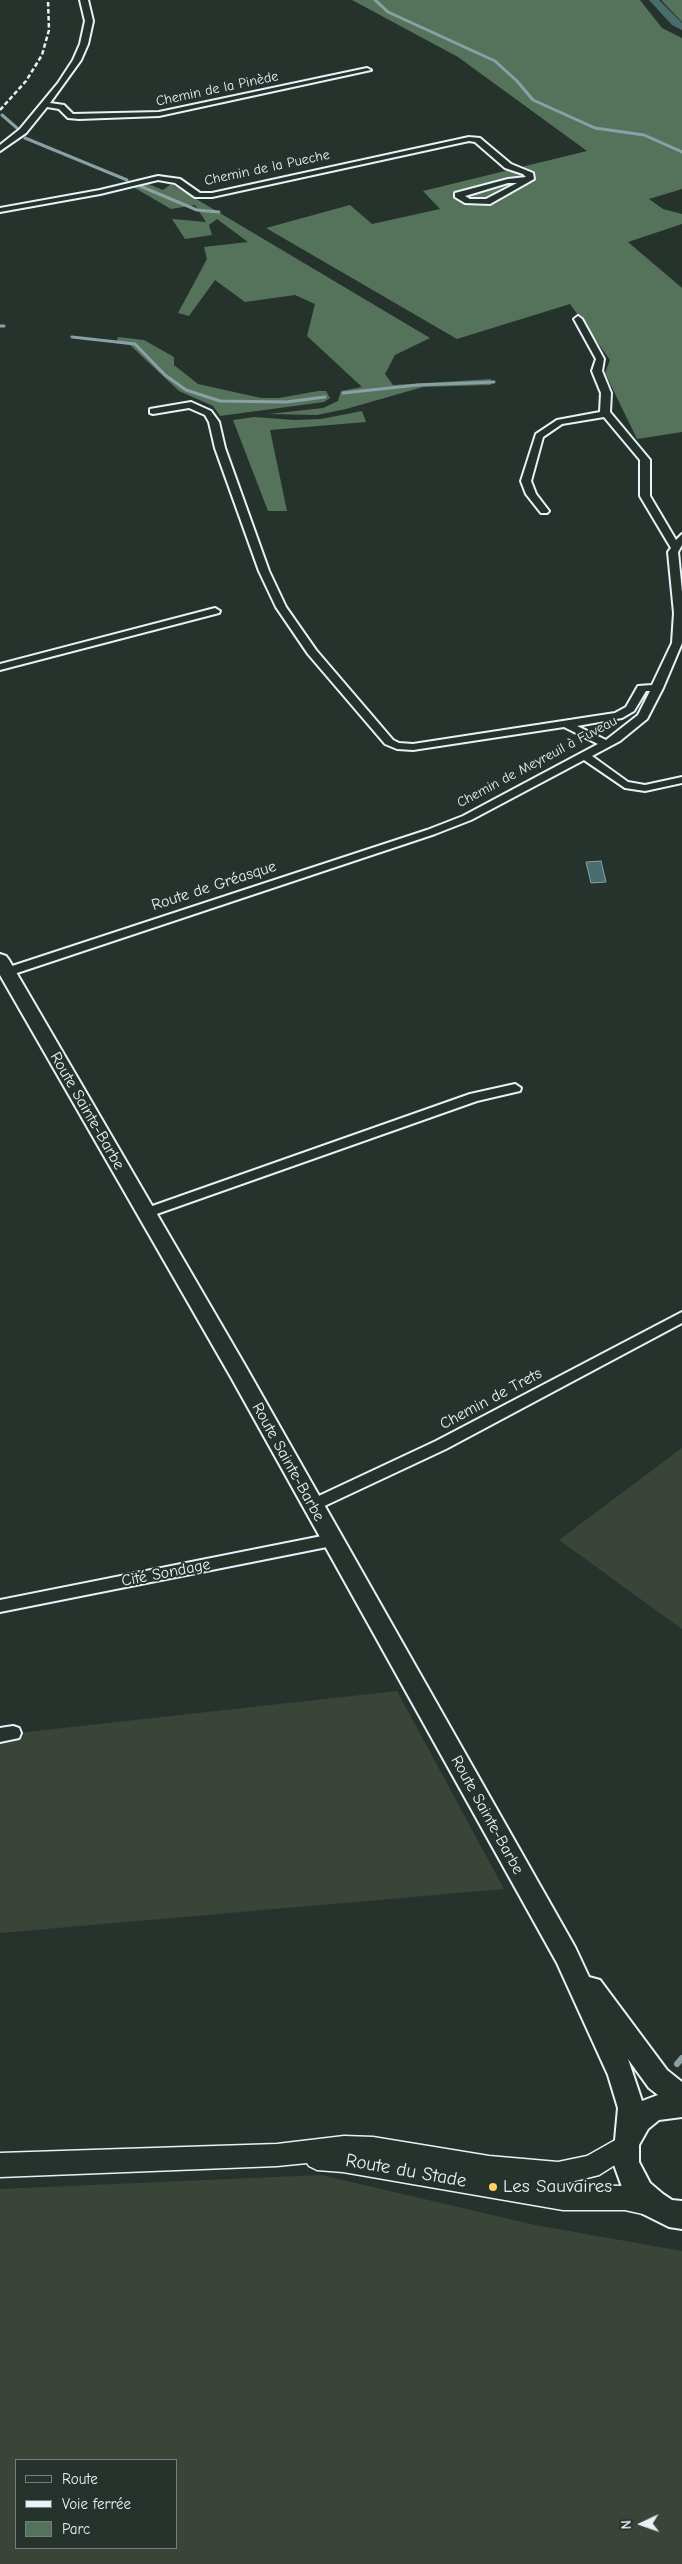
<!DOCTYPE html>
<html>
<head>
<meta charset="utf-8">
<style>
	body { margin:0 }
	#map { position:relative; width:682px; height:2564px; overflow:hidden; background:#26332d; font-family:"Comic Neue",sans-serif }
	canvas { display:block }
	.legend { position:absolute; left:15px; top:2459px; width:162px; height:90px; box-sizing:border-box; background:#26332d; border:1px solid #747f7e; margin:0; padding:6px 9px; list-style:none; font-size:15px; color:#e8f1f8 }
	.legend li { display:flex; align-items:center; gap:10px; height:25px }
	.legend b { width:25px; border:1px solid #747f7e }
	.north { position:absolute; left:617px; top:2499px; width:50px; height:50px; -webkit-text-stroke:4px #26332d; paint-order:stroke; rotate:267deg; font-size:14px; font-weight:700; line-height:20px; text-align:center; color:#e8f1f8 }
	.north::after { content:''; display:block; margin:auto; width:18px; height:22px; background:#e8f1f8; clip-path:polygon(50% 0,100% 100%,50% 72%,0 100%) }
</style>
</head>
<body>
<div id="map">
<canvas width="682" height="2564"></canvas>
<ul class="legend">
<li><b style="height:6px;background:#26332d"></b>Route</li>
<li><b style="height:6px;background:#e8f1f8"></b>Voie ferrée</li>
<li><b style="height:14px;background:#55735b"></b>Parc</li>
</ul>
<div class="north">N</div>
</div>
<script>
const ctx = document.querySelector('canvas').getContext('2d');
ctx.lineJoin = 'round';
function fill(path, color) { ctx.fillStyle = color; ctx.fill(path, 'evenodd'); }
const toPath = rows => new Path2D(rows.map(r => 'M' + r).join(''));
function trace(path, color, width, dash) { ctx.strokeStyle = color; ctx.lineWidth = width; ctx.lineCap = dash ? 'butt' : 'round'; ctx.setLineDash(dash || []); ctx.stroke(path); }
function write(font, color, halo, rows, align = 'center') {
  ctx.font = font + ' "Comic Neue",sans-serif'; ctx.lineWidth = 4; ctx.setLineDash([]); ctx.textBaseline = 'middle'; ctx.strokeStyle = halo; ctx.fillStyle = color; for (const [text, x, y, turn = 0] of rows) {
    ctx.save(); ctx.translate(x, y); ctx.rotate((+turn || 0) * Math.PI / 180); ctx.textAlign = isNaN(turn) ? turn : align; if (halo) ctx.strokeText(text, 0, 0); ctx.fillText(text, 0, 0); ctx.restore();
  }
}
const built = toPath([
	[682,1448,682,1629,559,1540],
	[397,1691,504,1889,0,1933,0,1735],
	[321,2175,535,2225,682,2251,682,2564,0,2564,0,2189],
	[16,2460,176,2460,176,2548,16,2548]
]);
const green = toPath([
	[352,0,640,0,662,28,682,38,682,189,649,199,663,209,682,214,682,224,628,242,682,288,682,432,637,439,605,373,610,360,570,304,457,339,266,228,350,205,372,224,440,209,423,191,587,151,458,57],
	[662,0,682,0,682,22,662,1],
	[146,183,163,190,171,184,430,338,395,355,385,374,393,385,491,379,491,385,423,387,346,409,317,415,269,414,323,408,338,401,341,391,362,387,307,336,315,304,295,295,245,302,215,280,189,316,178,313,207,259,204,247,248,242,217,219,209,225,212,235,185,239,172,219,206,222,195,205,171,209,133,187],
	[118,337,144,340,174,357,174,365,198,384,261,398,279,398,318,391,326,391,330,398,324,402,220,416,213,406,179,391,130,345,116,343],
	[362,411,366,422,270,430,287,511,268,511,233,420,254,417,294,420,321,419]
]);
const water = toPath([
	[601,861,606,882,591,883,586,862,601,861]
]);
const streamFar1 = toPath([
	[375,0,388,12,495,61,517,81,533,100,595,128,644,135,682,152],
	[2,115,17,128],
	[25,138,127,180],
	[140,186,197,210,219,212],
	[0,326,4,326],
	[72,337,135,344,165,375,186,390,220,401,286,402,325,397],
	[343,393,418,385,494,382]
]);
const stream = toPath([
	[677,2064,682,2058]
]);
const canal = toPath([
	[649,0,659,0,682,23,682,30,672,25,649,0]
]);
const minor = toPath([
	[80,0,88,0,93,21,88,44,81,60,50,103,64,105,73,114,159,112,367,68,371,70,159,116,79,119,68,118,59,109,47,107,26,133,0,151,0,145,20,129,58,83,73,60,80,44,85,21,80,0],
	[469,137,480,138,511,164,533,173,534,179,490,204,465,203,455,197,455,193,508,179,526,177,523,174,505,168,475,142,469,141,212,197,195,197,175,183,158,180,100,194,0,212,0,208,100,190,158,176,180,179,200,193,212,193,469,137],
	[508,183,517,183,486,199,470,199,465,196,508,183],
	[578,316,582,319,604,359,602,371,611,393,610,412,650,460,650,496,676,540,682,534,682,545,678,552,682,592,682,643,663,688,647,719,620,741,592,756,628,782,645,785,682,777,682,783,645,791,625,788,584,760,471,820,435,834,11,975,3,975,1,972,3,969,427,830,463,816,598,744,564,727,413,750,397,749,385,744,308,654,276,607,259,571,215,448,209,422,205,415,189,408,153,414,150,413,150,409,191,402,211,411,219,422,225,448,269,571,286,607,316,650,393,740,399,743,413,744,615,713,626,707,638,686,652,685,672,643,674,613,668,552,671,548,640,496,640,460,604,417,562,424,543,437,531,481,536,494,549,511,547,513,541,513,526,494,521,481,536,434,557,420,600,412,601,393,592,371,596,359,574,319,578,316],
	[646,691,650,691,638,715,606,740,577,726,622,718,634,711,646,691],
	[215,608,220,611,219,613,0,670,0,664,215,608],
	[515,1084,521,1088,520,1091,477,1101,151,1216,146,1218,139,1213,141,1210,470,1094,515,1084],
	[682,1312,682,1323,446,1449,318,1509,313,1511,308,1509,306,1505,308,1501,436,1441,682,1312],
	[332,1534,337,1536,340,1540,337,1544,332,1546,0,1612,0,1600,332,1534],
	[13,1726,19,1728,21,1733,19,1738,0,1742,0,1728,13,1726]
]);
const tertiary = toPath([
	[626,2134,634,2137,638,2145,634,2153,599,2175,559,2185,625,2186,652,2192,660,2196,664,2204,660,2212,652,2216,625,2210,563,2210,343,2172,317,2170,309,2166,307,2163,277,2166,0,2177,0,2153,277,2144,344,2136,373,2137,489,2156,558,2162,587,2156,626,2134]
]);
const secondary = toPath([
	[0,954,6,956,9,960,246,1367,575,1947,589,1977,600,1980,667,2070,682,2082,682,2117,659,2120,648,2129,639,2145,639,2162,650,2183,663,2194,672,2200,682,2201,682,2229,669,2227,643,2214,630,2201,622,2187,613,2162,618,2108,608,2075,557,1963,232,1379,0,975,0,954],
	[628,2059,649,2088,658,2095,642,2101,628,2059]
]);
const rail = toPath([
	[0,110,26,81,42,55,49,30,48,0]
]);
const markers = [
	[493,2187,5,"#ffd166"]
];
const farStreetnames = [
	["Chemin de la Pinède",217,89,-12],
	["Chemin de la Pueche",267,168,-12],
	["Chemin de Meyreuil à Fuveau",537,762,-28]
];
const streetNames = [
	["Route de Gréasque",214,886,-18],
	["Route Sainte-Barbe",87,1111,60],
	["Chemin de Trets",491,1399,-28],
	["Route Sainte-Barbe",288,1462,61],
	["Cité Sondage",166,1573,-11],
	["Route Sainte-Barbe",487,1815,61]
];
const nearStreetnames = [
	["Route du Stade",406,2171,10]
];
const nearPoinames = [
	["Les Sauvaires",503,2187]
];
fill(built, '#3b4439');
fill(green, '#55735b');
fill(water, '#496c6f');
trace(water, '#89a1a6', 1);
trace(streamFar1, '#89a1a6', 3);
trace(stream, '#89a1a6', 6);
fill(canal, '#496c6f');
trace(minor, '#e8f1f8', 4);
trace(tertiary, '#e8f1f8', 3);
trace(secondary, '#e8f1f8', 4);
fill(minor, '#26332d');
fill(tertiary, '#26332d');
fill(secondary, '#26332d');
trace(rail, '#e8f1f8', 2.5, [4.5, 2.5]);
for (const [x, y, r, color] of markers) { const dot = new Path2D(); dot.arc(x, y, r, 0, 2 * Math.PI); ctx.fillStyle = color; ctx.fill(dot); trace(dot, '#26332d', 2); }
write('14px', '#e8f1f8', '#26332d', farStreetnames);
write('16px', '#e8f1f8', '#26332d', streetNames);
write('19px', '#e8f1f8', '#26332d', nearStreetnames);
write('19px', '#e8f1f8', '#26332d', nearPoinames, 'left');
</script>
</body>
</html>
